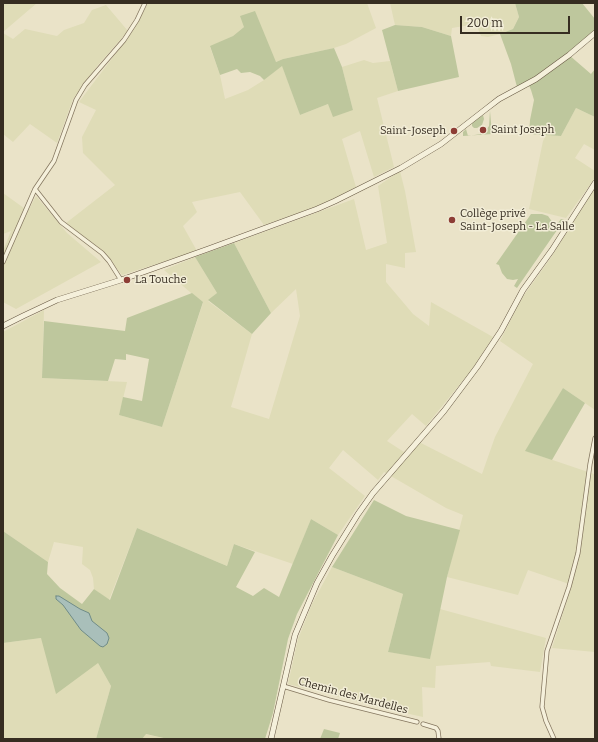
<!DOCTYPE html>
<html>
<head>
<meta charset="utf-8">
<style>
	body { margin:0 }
	#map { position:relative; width:598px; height:742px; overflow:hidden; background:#eae3c8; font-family:Bitter,serif }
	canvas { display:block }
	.frame { position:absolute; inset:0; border:4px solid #362d21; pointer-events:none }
	.scale { position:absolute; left:460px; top:16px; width:110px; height:18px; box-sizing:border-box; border:2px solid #362d21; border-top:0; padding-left:5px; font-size:12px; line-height:14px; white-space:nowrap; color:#362d21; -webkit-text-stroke:3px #f2edd7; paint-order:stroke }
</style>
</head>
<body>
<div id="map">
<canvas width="598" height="742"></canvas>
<div class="frame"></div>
<div class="scale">200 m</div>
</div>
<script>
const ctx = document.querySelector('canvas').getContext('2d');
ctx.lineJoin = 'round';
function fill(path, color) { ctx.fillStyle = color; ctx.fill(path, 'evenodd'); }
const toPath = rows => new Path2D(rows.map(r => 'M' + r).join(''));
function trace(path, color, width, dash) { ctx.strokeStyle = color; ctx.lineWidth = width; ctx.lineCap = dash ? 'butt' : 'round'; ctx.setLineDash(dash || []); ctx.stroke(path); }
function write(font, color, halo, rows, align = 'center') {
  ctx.font = font + ' Bitter,serif'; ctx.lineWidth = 3; ctx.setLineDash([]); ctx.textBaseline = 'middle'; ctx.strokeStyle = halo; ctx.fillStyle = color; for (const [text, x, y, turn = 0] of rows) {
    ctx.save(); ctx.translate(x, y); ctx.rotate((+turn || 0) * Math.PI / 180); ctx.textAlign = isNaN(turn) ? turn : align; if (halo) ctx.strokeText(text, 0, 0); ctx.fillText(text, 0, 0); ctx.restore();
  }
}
const farmland = toPath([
	[3,3,37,3,3,32],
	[148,3,367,3,376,28,346,44,334,48,283,59,276,62,244,27,233,36,210,47,220,75,225,99,248,90,264,80,282,65,300,115,328,104,353,110,342,67,364,60,373,63,390,61,398,91,377,98,394,167,374,177,360,131,342,139,356,187,327,203,264,225,240,192,192,202,197,212,183,226,197,251,122,275,104,252,66,223,115,185,83,153,82,137,96,110,79,102,135,28],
	[390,3,515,3,519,17,513,29,500,34,488,37,481,36,476,24,452,28,451,36,422,27,395,25],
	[106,5,128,31,98,65,73,99,57,143,30,124,13,142,3,134,3,33,13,39,25,29,57,36,64,30,84,23,92,10],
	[576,108,595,117,595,150,584,144,575,158,595,171,595,178,566,218,529,209,543,141,546,135,561,136],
	[400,171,405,191,416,252,405,253,405,268,386,264,386,282,413,314,429,326,431,302,493,337,473,368,426,426,412,414,387,441,404,452,415,440,482,474,495,437,533,364,500,341,522,298,550,259,595,188,595,410,563,388,526,451,594,474,595,471,595,652,552,648,572,585,528,570,518,595,447,577,463,515,446,508,384,472,378,480,343,450,329,468,365,496,338,535,311,519,293,564,234,544,227,566,137,528,109,600,94,589,93,578,90,570,82,564,83,547,54,542,48,562,3,531,3,332,44,310,42,378,127,382,119,415,162,427,203,303,164,270,195,257,217,293,208,301,252,334,231,407,269,419,300,316,296,289,271,313,234,243,354,199,366,250,387,243,378,186],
	[3,193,28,211,36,196,67,233,101,262,16,309,3,302,3,251,11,231,3,234],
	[332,567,403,594,388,652,430,658,440,609,546,638,540,672,491,666,490,662,436,666,435,688,422,687,423,717,383,708,288,684,298,639,312,604],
	[41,638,98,663,111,686,96,739,3,739,3,643],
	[145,734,168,739,142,739]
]);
const green = toPath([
	[515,3,582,3,595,19,595,33,569,55,591,74,595,69,595,117,576,108,561,136,529,134,530,120,534,100,531,90,527,81,517,87,511,64,500,34,513,29,519,17],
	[255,11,276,62,283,59,334,48,342,67,353,110,333,117,328,104,300,115,282,66,264,80,260,76,250,72,241,73,237,69,220,75,210,46,233,36,244,27,240,16],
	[395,25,422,27,451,36,459,77,398,91,382,30],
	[490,111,492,134,463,136,463,132,466,129,468,136,481,134,485,132,489,126],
	[483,115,484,119,482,125,477,128,474,128,472,126,472,123],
	[531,214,542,214,548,216,553,223,554,228,561,219,564,220,517,288,514,286,518,279,513,280,507,279,502,273,499,265,496,264],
	[234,243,271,313,252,334,208,300,217,293,195,257],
	[192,293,203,302,162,427,119,415,123,397,142,401,149,359,126,354,126,360,115,359,108,381,42,378,44,321,125,331,127,318],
	[563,388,585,403,552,460,525,451],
	[374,500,406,516,460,530,447,577,430,659,388,652,403,594,332,567],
	[311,519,338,535,297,614,288,639,273,713,265,739,168,739,146,734,142,739,96,739,111,686,98,663,56,694,41,638,3,643,3,531,48,562,47,574,60,588,82,604,94,589,110,600,137,528,227,566,234,544,255,552,236,587,253,596,264,588,279,597],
	[324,729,340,733,338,739,320,739]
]);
const water = toPath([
	[56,596,59,596,80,609,89,613,92,621,107,633,109,638,107,644,103,647,100,646,81,630,63,605,56,599,56,596]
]);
const street = toPath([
	[35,189,61,222,102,253,109,261,121,280],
	[3,262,35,189,54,161,76,100,85,85,124,40,137,20,145,3],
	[283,686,329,700,417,722],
	[423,724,436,728,438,731,439,739],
	[554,739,546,721,542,707,547,651,569,587,578,553,590,464,595,438]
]);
const secondary = toPath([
	[3,326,23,316,57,300,121,280,208,249,317,209,335,201,401,168,441,144,486,109,499,99,536,79,569,55,595,33],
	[271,739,295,635,317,583,332,556,358,514,373,493,444,411,477,367,501,331,523,290,552,250,595,183]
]);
const markers = [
	[483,130,4,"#8d3d35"],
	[454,131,4,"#8d3d35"],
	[452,220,4,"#8d3d35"],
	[127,280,4,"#8d3d35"]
];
const poiNames = [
	["Saint Joseph",491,130],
	["Saint-Joseph",446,131,"right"],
	["Collège privé",460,214],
	["Saint-Joseph - La Salle",460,227],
	["La Touche",135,280]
];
const streetNames = [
	["Chemin des Mardelles",353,696,15]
];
fill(farmland, '#dfdcb7');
fill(green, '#bec79d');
fill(water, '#a9bfba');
trace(water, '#708c88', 1);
trace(street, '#84765f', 5);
trace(secondary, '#665742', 6);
trace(street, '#f5f0db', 3.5);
trace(secondary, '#f5f0db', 5);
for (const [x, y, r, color] of markers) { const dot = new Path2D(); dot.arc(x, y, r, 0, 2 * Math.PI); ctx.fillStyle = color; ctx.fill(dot); trace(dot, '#f2edd7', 1.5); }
write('11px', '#362d21', '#f2edd7', poiNames, 'left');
write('11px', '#362d21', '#f2edd7', streetNames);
</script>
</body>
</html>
